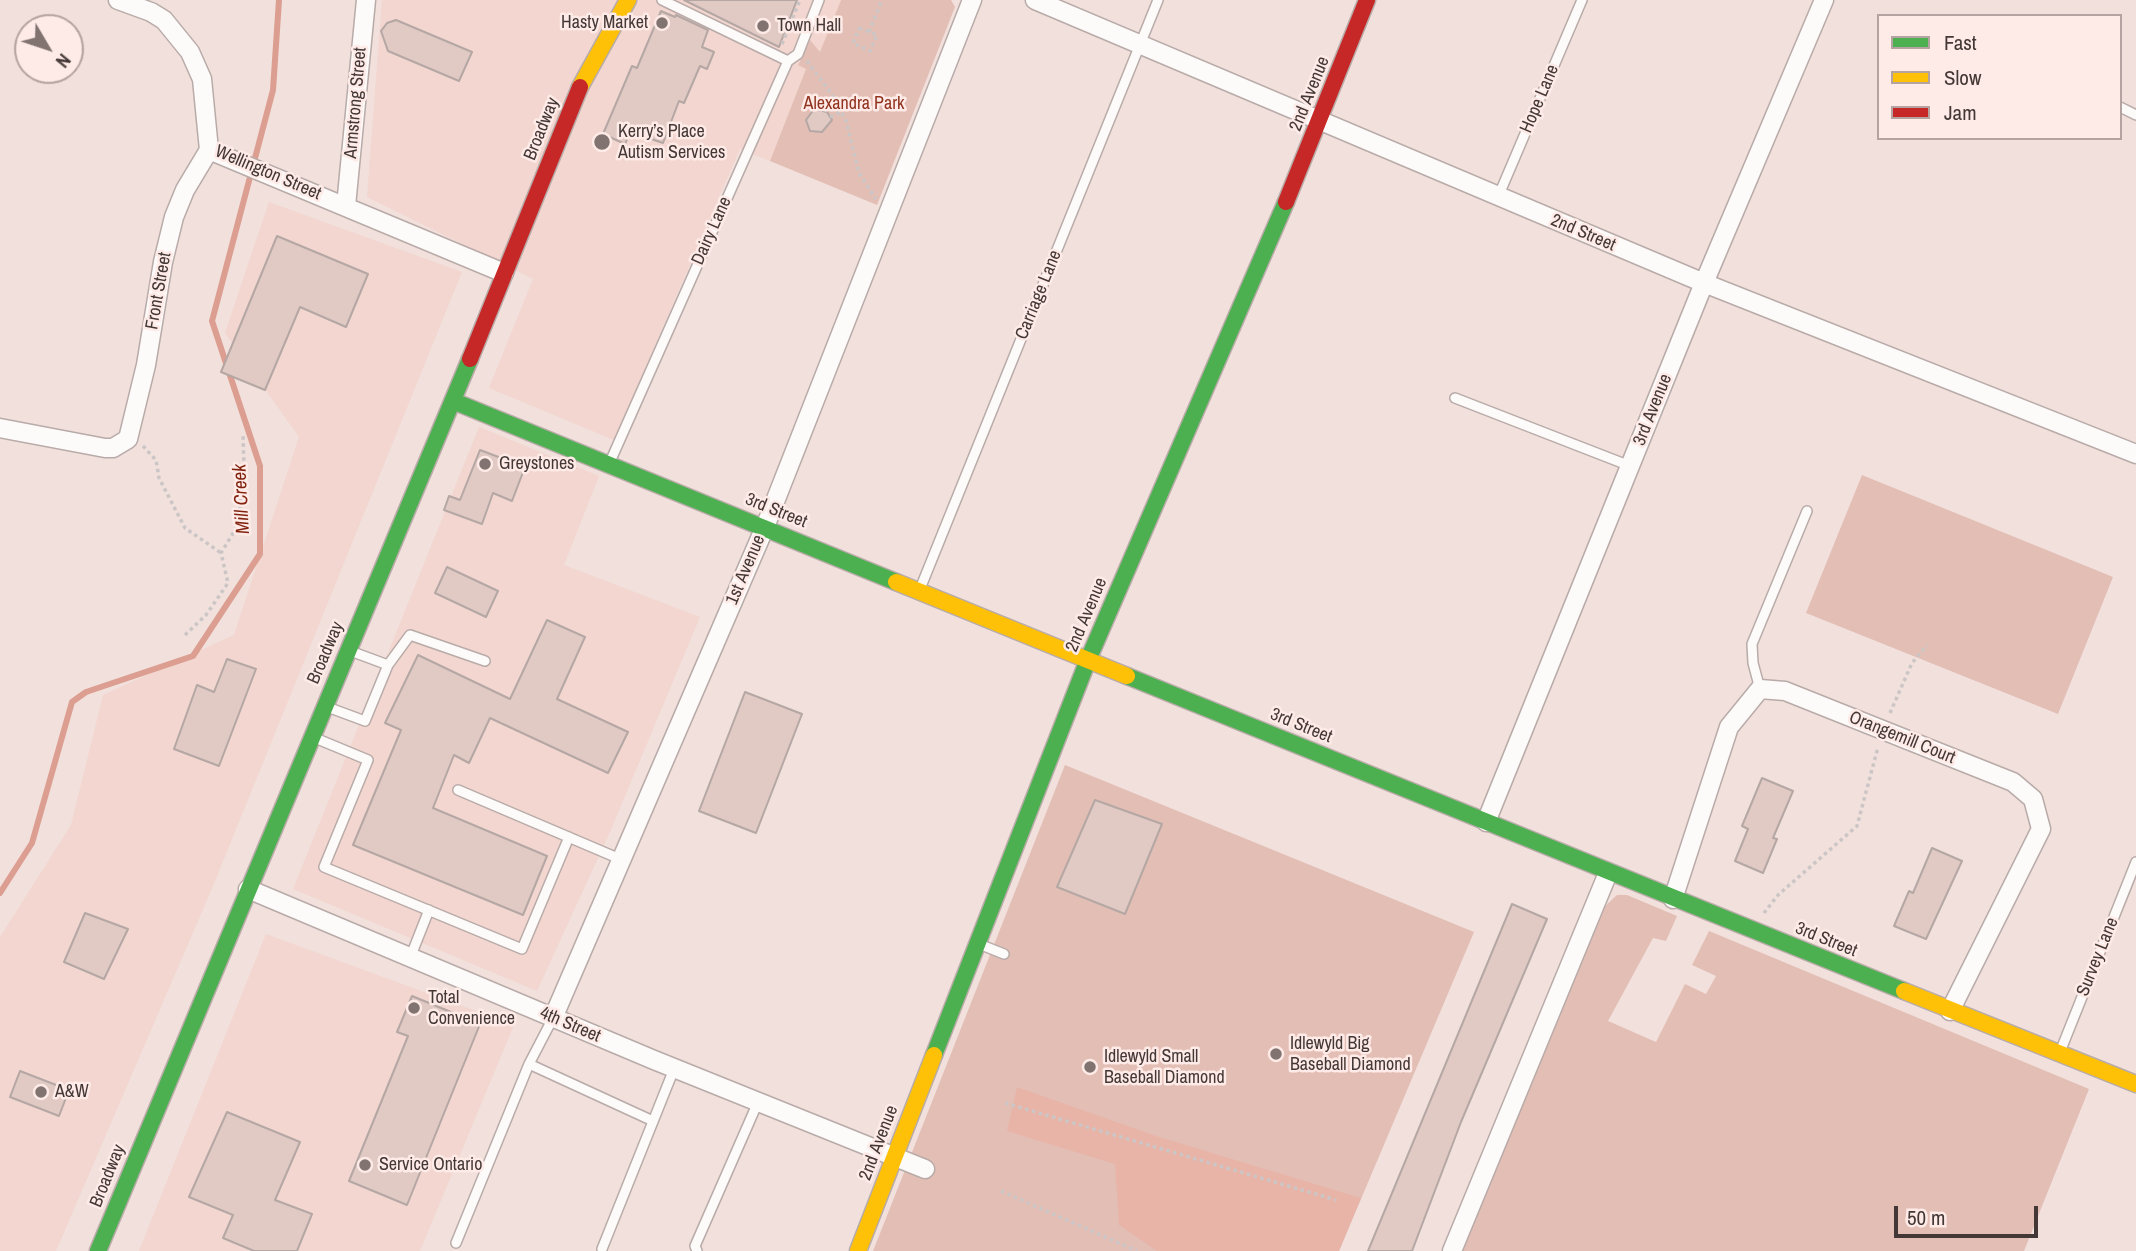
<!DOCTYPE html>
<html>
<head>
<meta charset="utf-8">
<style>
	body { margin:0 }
	#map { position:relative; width:2136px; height:1251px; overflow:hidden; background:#f1e0dc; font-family:"Archivo Narrow",sans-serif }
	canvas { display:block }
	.legend { position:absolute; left:1877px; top:14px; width:245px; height:126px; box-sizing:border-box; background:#feebe7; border:2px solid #b4a3a0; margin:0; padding:9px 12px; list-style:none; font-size:21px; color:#443836 }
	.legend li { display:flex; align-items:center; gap:14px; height:35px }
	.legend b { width:35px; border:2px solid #b4a3a0 }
	.north { position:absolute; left:14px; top:14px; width:70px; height:70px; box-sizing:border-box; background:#feebe7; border:2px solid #b4a3a0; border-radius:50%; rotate:129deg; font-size:19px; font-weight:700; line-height:28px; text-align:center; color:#443836 }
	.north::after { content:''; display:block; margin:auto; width:24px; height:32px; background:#817370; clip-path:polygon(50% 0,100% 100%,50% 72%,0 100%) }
	.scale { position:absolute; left:1894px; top:1206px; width:144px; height:32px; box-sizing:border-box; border:4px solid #443836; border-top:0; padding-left:9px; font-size:21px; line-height:24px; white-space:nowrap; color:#443836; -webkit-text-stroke:5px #feebe7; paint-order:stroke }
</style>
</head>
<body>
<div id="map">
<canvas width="2136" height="1251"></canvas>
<ul class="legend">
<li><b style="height:9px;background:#4caf50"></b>Fast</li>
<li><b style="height:9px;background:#ffc107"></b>Slow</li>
<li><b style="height:9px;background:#c62828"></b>Jam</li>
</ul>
<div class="north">N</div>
<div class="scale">50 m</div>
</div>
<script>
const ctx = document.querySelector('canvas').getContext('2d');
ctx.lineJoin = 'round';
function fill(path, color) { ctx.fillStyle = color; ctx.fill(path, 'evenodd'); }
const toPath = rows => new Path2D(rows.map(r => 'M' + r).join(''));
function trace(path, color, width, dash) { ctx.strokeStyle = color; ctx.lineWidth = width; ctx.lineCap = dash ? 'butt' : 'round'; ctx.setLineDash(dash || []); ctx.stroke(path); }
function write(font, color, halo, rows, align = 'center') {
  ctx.font = font + ' "Archivo Narrow",sans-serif'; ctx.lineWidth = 5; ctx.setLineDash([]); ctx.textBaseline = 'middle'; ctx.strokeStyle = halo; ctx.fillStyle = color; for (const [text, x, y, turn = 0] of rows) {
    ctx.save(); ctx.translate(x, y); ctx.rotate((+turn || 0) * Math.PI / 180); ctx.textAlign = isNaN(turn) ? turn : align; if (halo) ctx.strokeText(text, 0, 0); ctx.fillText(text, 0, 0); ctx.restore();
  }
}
const built = toPath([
	[382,0,841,0,820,53,810,41,798,64,807,68,770,161,740,149,614,440,489,388,533,279,367,197],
	[269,202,462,272,213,886,56,1251,0,1251,0,937,71,825,103,695,234,635,299,437,225,333],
	[479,427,599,476,564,565,700,617,610,832,537,991,293,889],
	[266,934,514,1025,420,1251,139,1251]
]);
const green = toPath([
	[841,0,951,0,955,7,877,205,770,161,806,69,798,65,810,40,820,52],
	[1862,475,2113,577,2058,714,1806,613],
	[1065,765,1474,932,1339,1251,873,1251],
	[1617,895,1627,895,1677,916,1666,941,1653,938,1608,1021,1656,1042,1685,984,1706,994,1716,976,1692,965,1709,931,2089,1089,2024,1251,1461,1251,1602,909]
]);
const forest = toPath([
	[1017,1087,1156,1136,1361,1198,1339,1251,1157,1251,1119,1225,1115,1164,1007,1131]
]);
const stream = toPath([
	[0,893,32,843,72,702,86,692,193,656,260,554,260,466,212,321,273,90,279,0]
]);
const building = toPath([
	[684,0,797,0,779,47,684,0],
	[661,11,675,17,676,15,708,30,702,47,714,52,707,69,700,66,684,103,679,101,663,143,630,132,625,144,603,134,632,66,637,68,661,11],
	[396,20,472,52,459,81,388,51,381,31,387,23,396,20],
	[814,109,827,112,832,120,822,132,810,131,806,120,814,109],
	[277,236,368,274,346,327,300,307,265,390,221,372,277,236],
	[480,450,525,467,512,501,493,493,482,524,444,510,449,496,460,500,480,450],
	[447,567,498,591,486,617,435,593,447,567],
	[547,620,585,637,557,699,628,732,608,773,490,718,469,763,454,755,433,808,547,856,523,915,353,845,401,730,385,723,418,655,510,699,547,620],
	[227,659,256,669,219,766,174,749,197,685,214,692,227,659],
	[745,692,802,714,756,833,699,811,745,692],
	[1762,778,1793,791,1773,838,1777,839,1763,873,1735,861,1748,829,1742,826,1762,778],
	[1095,800,1162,824,1125,914,1057,887,1095,800],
	[1932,848,1962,861,1926,939,1894,926,1909,891,1913,893,1932,848],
	[1512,904,1547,919,1461,1122,1412,1251,1368,1251,1512,904],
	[85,913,128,929,104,979,64,962,85,913],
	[412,996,480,1024,407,1205,349,1181,408,1036,397,1032,412,996],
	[20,1071,69,1090,59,1116,10,1097,20,1071],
	[227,1112,300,1142,275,1200,312,1214,297,1251,254,1251,223,1238,233,1215,189,1197,227,1112]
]);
const path = toPath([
	[859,28,877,35,870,51,853,43,859,28],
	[869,32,882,0],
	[782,44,800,0],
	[807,61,836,100,846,121,859,173,876,199],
	[830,117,841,112],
	[143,446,156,460,159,478,185,528,221,553],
	[185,635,206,615,228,583,221,553,238,525,244,468,243,435],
	[1890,713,1912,663,1927,645],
	[1764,913,1778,895,1857,826,1878,747],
	[1005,1103,1336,1200],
	[1001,1191,1137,1251]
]);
const lane = toPath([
	[662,0,788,61],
	[2120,107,2136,115],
	[1498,197,1582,0],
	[1455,398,1630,466],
	[610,462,788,61,798,54,819,0],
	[920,589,1158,0],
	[353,652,388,665],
	[1760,689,1753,663,1752,644,1807,511],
	[330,708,365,721,388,665,410,635,485,661],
	[315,738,368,760,324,867,522,949,569,837],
	[458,790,620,859],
	[979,944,1004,954],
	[410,958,429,910],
	[2060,1052,2136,862],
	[529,1064,553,1018],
	[456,1243,529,1064,653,1121],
	[602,1249,674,1069],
	[697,1251,695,1246,758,1102]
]);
const street = toPath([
	[118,0,151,12,164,20,190,52,202,79,209,150,504,273],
	[1035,0,1704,283,2136,454],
	[346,206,366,0],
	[0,428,105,448,113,448,128,439,146,365,163,262,174,217,185,190,209,150],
	[1486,822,1704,283,1824,0],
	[248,889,654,1060,925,1169],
	[1673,899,1729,727,1760,689,1785,691,2013,782,2033,799,2041,829,1950,1011],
	[553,1018,765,527,972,0],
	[1452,1251,1608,873]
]);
const fast = toPath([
	[453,401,896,582],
	[1127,676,1904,991],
	[934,1055,1088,660,1286,202],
	[98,1251,470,359]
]);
const slow = toPath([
	[580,87,628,0],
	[896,582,1127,676],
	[1904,991,2136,1084],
	[858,1251,934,1055]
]);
const jam = toPath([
	[1286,202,1367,0],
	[470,359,580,87]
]);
const markers = [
	[662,23,7,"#817370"],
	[763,26,7,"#817370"],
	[602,142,9,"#817370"],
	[485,464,7,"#817370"],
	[414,1008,7,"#817370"],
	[1276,1054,7,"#817370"],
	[1090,1067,7,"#817370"],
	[41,1092,7,"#817370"],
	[365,1165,7,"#817370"]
];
const poiNames = [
	["Hasty Market",648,23,"right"],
	["Town Hall",777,26],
	["Kerry’s Place",618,132],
	["Autism Services",618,153],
	["Greystones",499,464],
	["Total",428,998],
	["Convenience",428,1019],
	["Idlewyld Big",1290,1044],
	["Baseball Diamond",1290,1065],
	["Idlewyld Small",1104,1057],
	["Baseball Diamond",1104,1078],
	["A&W",55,1092],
	["Service Ontario",379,1165]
];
const streetNames = [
	["2nd Avenue",1310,94,-68],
	["Hope Lane",1540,99,-67],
	["Armstrong Street",356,103,-85],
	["Broadway",542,129,-68],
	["Wellington Street",268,173,23],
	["Dairy Lane",712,231,-66],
	["2nd Street",1583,233,23],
	["Front Street",159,291,-80],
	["Carriage Lane",1039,295,-68],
	["3rd Avenue",1653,410,-68],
	["3rd Street",776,511,22],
	["1st Avenue",746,570,-67],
	["2nd Avenue",1087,615,-67],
	["Broadway",326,653,-67],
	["3rd Street",1301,726,22],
	["Orangemill Court",1902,738,22],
	["3rd Street",1826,940,22],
	["Survey Lane",2098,957,-68],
	["4th Street",570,1025,23],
	["2nd Avenue",879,1143,-69],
	["Broadway",108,1176,-68]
];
const parkNames = [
	["Alexandra Park",854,104]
];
const waterNames = [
	["Mill Creek",242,499,-93]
];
fill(built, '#f2d6cf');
fill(green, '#e3beb5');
fill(forest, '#e8b4a8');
trace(stream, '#db9e90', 6);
fill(building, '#e1c9c4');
trace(building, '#b4a7a4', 2);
trace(lane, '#b8aba8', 12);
trace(street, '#b8aba8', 21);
trace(fast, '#b8aba8', 19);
trace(slow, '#b8aba8', 19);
trace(jam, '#b8aba8', 19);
trace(path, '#cbc6c5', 3.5, [3.5, 3.5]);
trace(lane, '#fdfafa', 9);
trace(street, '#fdfafa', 18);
trace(fast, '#4caf50', 16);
trace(slow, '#ffc107', 16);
trace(jam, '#c62828', 16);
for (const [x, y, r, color] of markers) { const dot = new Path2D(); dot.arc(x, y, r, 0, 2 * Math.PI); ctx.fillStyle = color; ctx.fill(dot); trace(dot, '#feebe7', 2.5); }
write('18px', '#443836', '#feebe7', poiNames, 'left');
write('18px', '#443836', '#feebe7', streetNames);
write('18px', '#91321e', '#feebe7', parkNames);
write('italic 19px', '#81230e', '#feebe7', waterNames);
</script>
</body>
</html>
